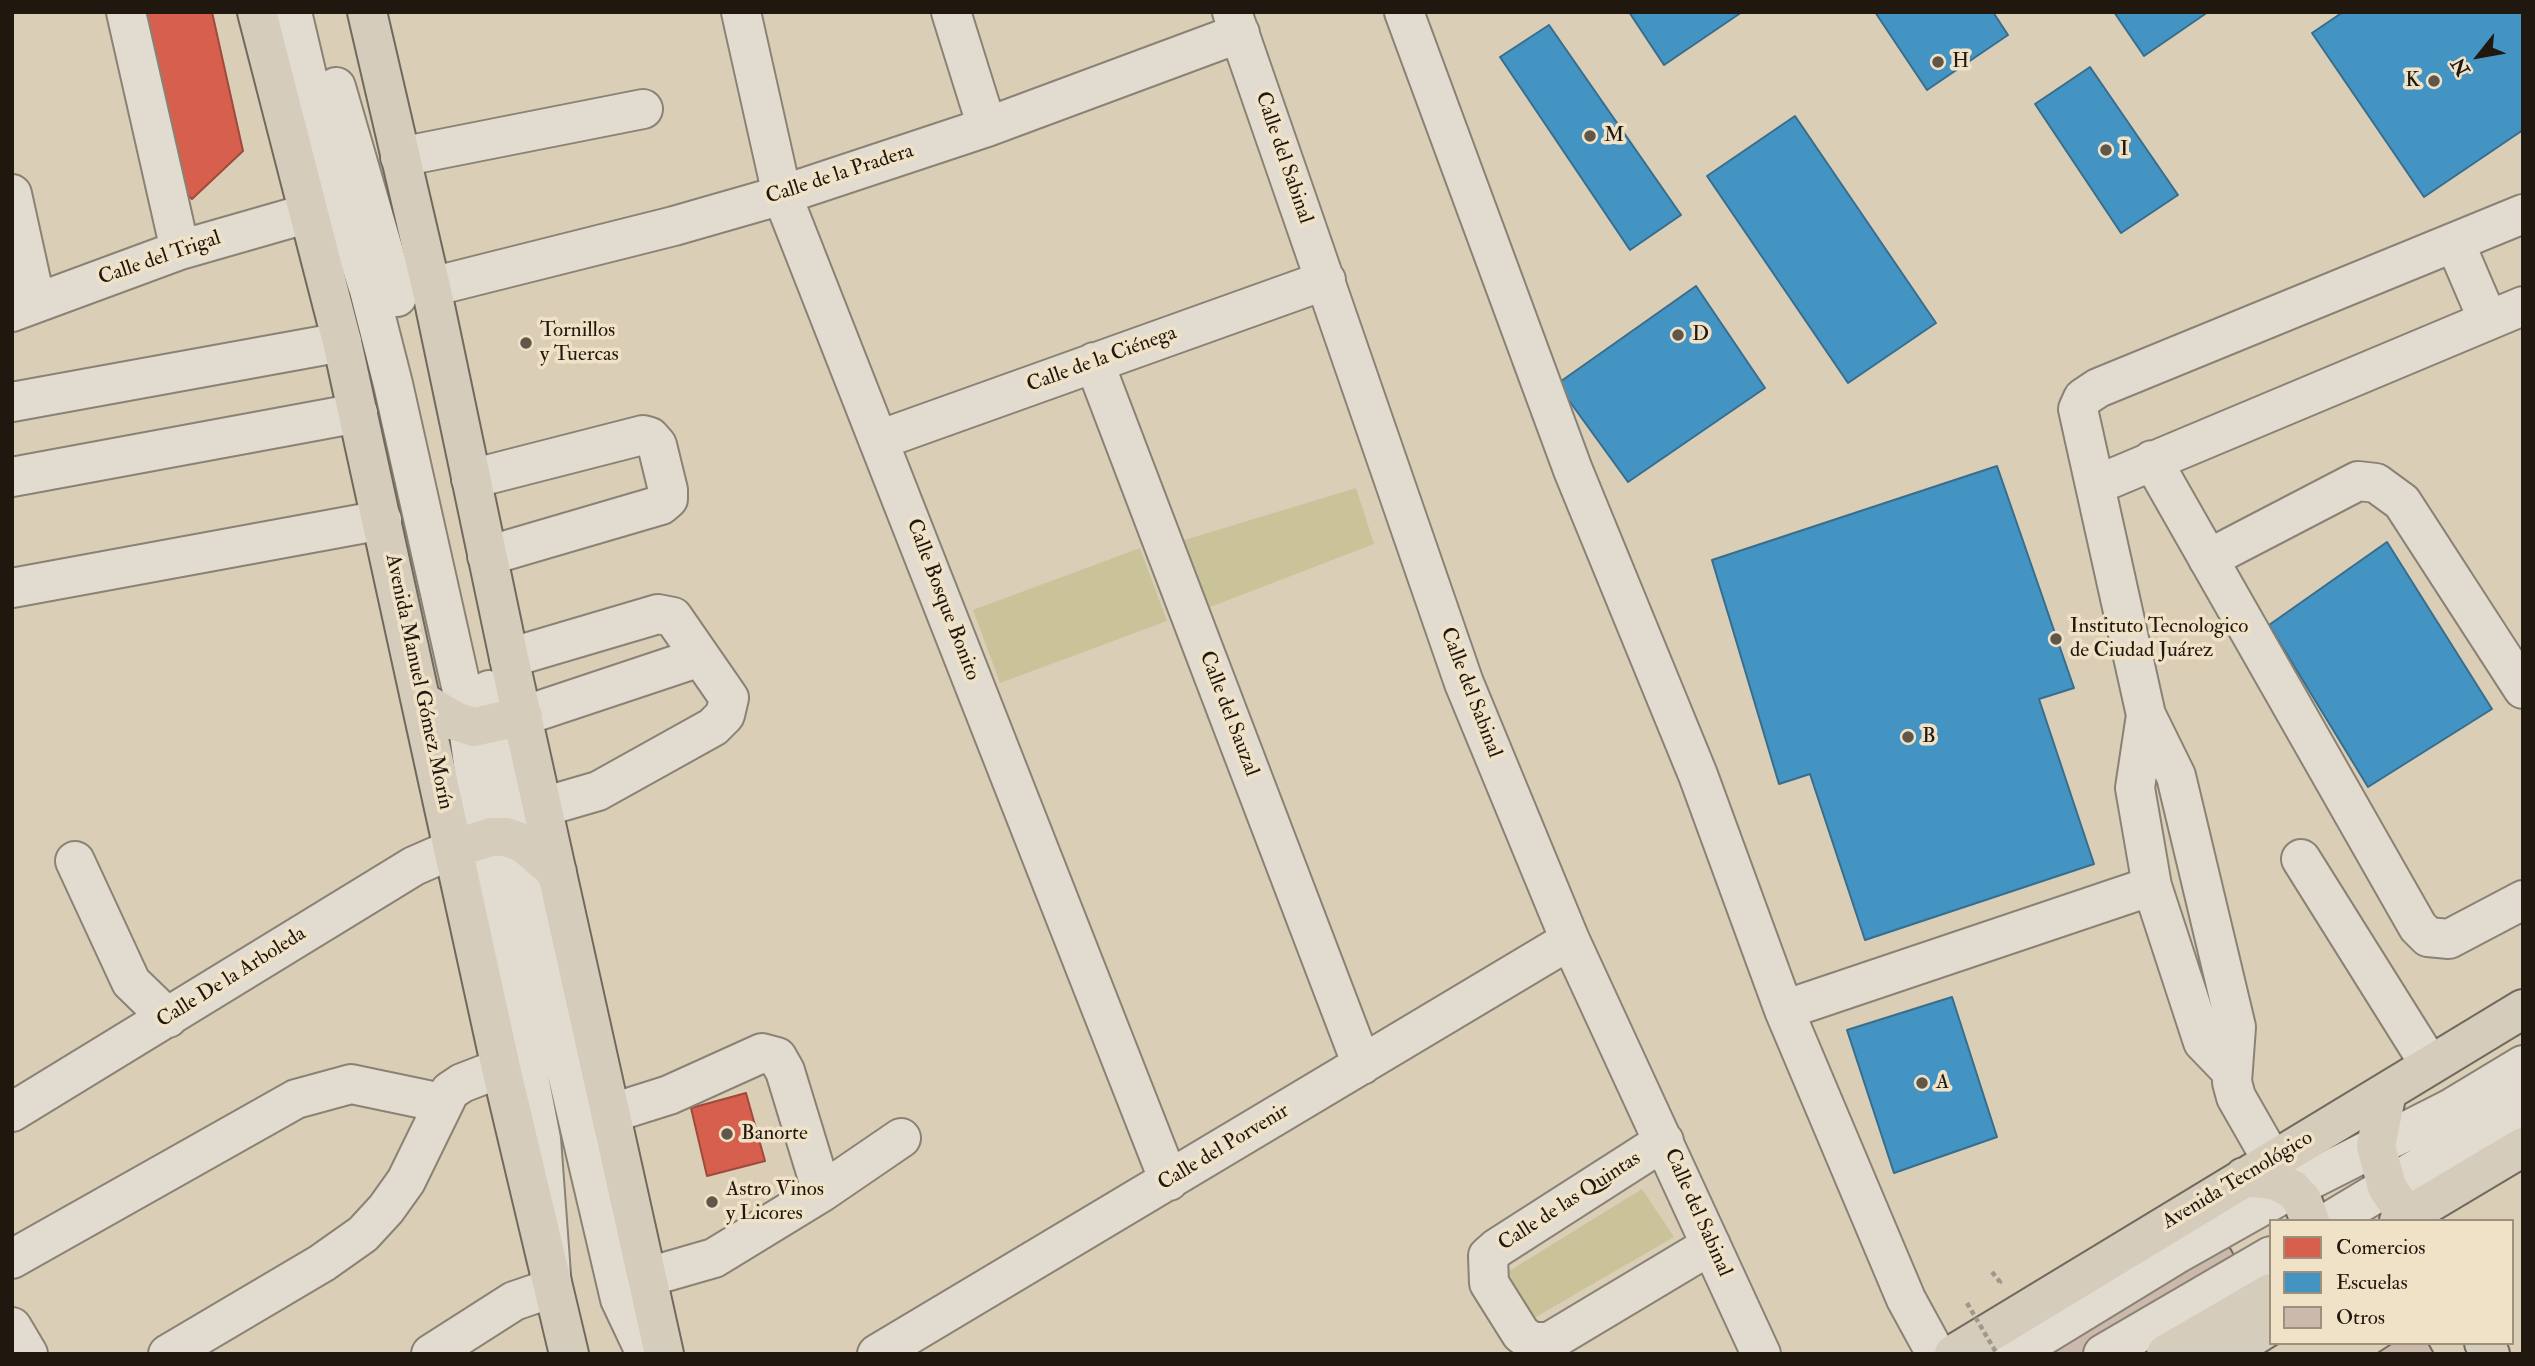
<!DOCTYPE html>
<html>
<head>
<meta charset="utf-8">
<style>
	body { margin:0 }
	#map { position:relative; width:2535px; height:1366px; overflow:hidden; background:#daceb7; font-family:"IM FELL Double Pica",serif }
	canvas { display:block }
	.frame { position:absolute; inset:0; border:14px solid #20170e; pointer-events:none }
	.legend { position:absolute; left:2269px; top:1219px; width:245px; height:126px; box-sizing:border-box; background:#f0e2c7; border:2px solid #9d917d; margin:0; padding:9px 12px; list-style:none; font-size:21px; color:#20170e }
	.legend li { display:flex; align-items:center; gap:14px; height:35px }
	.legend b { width:35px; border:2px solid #9d917d }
	.north { position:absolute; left:2444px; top:21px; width:70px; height:70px; -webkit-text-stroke:5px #f0e2c7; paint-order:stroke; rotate:239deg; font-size:19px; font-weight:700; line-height:28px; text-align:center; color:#20170e }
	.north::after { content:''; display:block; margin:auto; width:24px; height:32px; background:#20170e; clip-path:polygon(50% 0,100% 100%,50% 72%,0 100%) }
</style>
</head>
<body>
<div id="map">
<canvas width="2535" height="1366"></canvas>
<div class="frame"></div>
<ul class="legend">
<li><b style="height:19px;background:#d6604d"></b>Comercios</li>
<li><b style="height:19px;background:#4393c3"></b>Escuelas</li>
<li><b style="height:19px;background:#cbb9ab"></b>Otros</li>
</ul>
<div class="north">N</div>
</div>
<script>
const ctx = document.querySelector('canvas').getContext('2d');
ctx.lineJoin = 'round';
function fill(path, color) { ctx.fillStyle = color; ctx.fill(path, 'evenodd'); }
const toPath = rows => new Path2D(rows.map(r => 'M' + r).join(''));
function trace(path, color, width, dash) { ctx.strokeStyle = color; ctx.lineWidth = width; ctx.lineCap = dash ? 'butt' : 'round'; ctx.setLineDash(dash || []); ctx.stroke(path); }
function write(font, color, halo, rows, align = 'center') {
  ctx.font = font + ' "IM FELL Double Pica",serif'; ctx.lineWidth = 7; ctx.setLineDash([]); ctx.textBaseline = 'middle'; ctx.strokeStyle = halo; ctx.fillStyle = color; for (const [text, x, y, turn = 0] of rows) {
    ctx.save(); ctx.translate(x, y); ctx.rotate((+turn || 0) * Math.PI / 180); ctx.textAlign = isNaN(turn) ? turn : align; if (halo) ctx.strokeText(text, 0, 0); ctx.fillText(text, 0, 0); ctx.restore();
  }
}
const green = toPath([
	[1356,488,1374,544,1205,609,1178,542],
	[1140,548,1167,621,1000,683,973,610],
	[1642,1189,1674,1237,1534,1318,1506,1273]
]);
const shops = toPath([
	[140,12,212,12,243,151,192,199,177,186,140,12],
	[746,1093,765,1161,707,1176,691,1108,746,1093]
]);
const schools = toPath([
	[1629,12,1742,12,1664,65,1629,12],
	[1875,12,1993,12,2008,35,1927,90,1875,12],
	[2114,12,2208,12,2144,56,2114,12],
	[2343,12,2523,12,2523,130,2424,197,2312,33,2343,12],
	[1549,25,1681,215,1630,250,1500,57,1549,25],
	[2090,67,2178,195,2121,233,2035,104,2090,67],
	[1795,116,1936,323,1848,383,1707,176,1795,116],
	[1696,286,1765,388,1628,482,1557,384,1696,286],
	[1997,466,2074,688,2039,699,2094,864,1865,940,1810,774,1779,784,1712,560,1997,466],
	[2387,542,2492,709,2368,787,2269,625,2387,542],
	[1952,997,1997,1137,1894,1173,1847,1030,1952,997]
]);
const building = toPath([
	[2227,1243,2238,1262,2083,1354,2040,1354,2227,1243],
	[2393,1343,2428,1343,2434,1354,2376,1354,2393,1343]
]);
const path = toPath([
	[1992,1272,2000,1282,1997,1284]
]);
const minor = toPath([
	[126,12,180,250],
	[292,12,325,152,369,290,393,384,465,704,483,839,541,1139,552,1288,514,1301,431,1354],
	[741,12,782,195,1169,1181],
	[951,12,987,127],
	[1232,12,1464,683,1570,940,1761,1354],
	[1404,12,1573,470,1698,775,1784,1010,1906,1299,1936,1354],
	[336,87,397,297],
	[400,157,643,109],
	[12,194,36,303],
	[2455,243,2488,320],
	[431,287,674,226,782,195,987,127,1240,33],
	[12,312,180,250,309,213],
	[1094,362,1362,1065],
	[12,402,342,342],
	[879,440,1326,280],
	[2152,460,2418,927,2428,937,2449,939,2523,900],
	[12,477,358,413],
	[471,479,643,435,650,437,657,445,668,490,668,499,661,505,487,556],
	[2096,485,2523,306],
	[2208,559,2358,481,2376,483,2402,502,2523,689],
	[12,588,382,520],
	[509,658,658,614,673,617,729,698,725,715,713,727,598,791,543,807],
	[489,690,512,839,620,1299,646,1354],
	[2146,715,2135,788,2152,886,2203,1042,2230,1070],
	[523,716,700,657],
	[2301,859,2430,1065],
	[75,861,131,982,168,1018],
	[1784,1010,2152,886],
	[12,1112,414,866,453,849],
	[612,1113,669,1095,762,1053,777,1057,785,1071,822,1192],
	[1664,1141,1497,1248,1488,1256,1489,1283,1521,1334,1532,1342,1549,1342,1711,1245],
	[2272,1160,2236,1097,2232,1082,2236,1027,2176,776,2146,715,2078,409,2083,398,2098,388,2523,214],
	[2330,1221,2523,1105],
	[12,1259,296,1099,351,1084,442,1103],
	[648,1277,714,1258,822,1192,901,1138],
	[12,1327,28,1354],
	[168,1354,322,1263,363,1234,386,1209,406,1181,450,1091,462,1083,501,1068],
	[877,1354,1570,940],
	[2013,1354,2175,1255,2292,1189,2450,1109,2523,1065],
	[2103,1354,2271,1256]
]);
const major = toPath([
	[257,12,342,342,501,1068,569,1354],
	[367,12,431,287,509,658,664,1354],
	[421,701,455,721,474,727,523,716],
	[453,849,491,837,506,837,523,843,557,872],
	[2387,1092,2376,1146,2387,1187,2409,1221],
	[2244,1177,2274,1180,2292,1189,2302,1200,2310,1221],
	[2399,1221,2523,1147],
	[2484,1343,2490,1354],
	[1954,1354,2523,1009],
	[2166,1354,2271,1293],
	[2225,1354,2271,1325]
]);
const pathBridge = toPath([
	[1967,1303,1997,1354]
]);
const markers = [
	[1938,62,7,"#615749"],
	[2434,81,7,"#615749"],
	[1590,136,7,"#615749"],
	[2106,150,7,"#615749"],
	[1678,335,7,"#615749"],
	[526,343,7,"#615749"],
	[2056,639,7,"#615749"],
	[1908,737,7,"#615749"],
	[1922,1083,7,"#615749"],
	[727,1134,7,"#615749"],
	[712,1202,7,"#615749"]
];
const poiNames = [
	["H",1952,62],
	["K",2420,81,"right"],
	["M",1604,136],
	["I",2120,150],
	["Tornillos",540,331],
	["y Tuercas",540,355],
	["D",1692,335],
	["Instituto Tecnologico",2070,627],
	["de Ciudad Juárez",2070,651],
	["B",1922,737],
	["A",1936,1083],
	["Banorte",741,1134],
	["Astro Vinos",726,1190],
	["y Licores",726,1214]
];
const streetNames = [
	["Calle del Sabinal",1283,158,71],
	["Calle de la Pradera",840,175,-18],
	["Calle del Trigal",160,259,-19],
	["Calle de la Ciénega",1102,360,-20],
	["Calle Bosque Bonito",942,600,69],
	["Avenida Manuel Gómez Morín",418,682,78],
	["Calle del Sabinal",1470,693,69],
	["Calle del Sauzal",1228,714,69],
	["Calle De la Arboleda",232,978,-32],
	["Calle del Porvenir",1224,1148,-31],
	["Avenida Tecnológico",2238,1181,-31],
	["Calle de las Quintas",1570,1202,-33],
	["Calle del Sabinal",1697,1213,66]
];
fill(green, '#cac39a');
fill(shops, '#d6604d');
trace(shops, '#9f4a3a', 2);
fill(schools, '#4393c3');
trace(schools, '#386e8d', 2);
fill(building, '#cbb9ab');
trace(building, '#70695d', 2);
trace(minor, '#8a8274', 42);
trace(major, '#70695d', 42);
trace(path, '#9e988e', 4.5, [5, 3.5]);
trace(minor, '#e2dcd0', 38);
trace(major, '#d6ccbb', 38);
trace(pathBridge, '#9e988e', 4.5, [5, 3.5]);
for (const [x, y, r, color] of markers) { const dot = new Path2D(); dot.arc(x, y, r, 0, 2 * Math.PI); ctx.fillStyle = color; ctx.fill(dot); trace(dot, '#f0e2c7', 2.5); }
write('21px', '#20170e', '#f0e2c7', poiNames, 'left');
write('21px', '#20170e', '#f0e2c7', streetNames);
</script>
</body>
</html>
